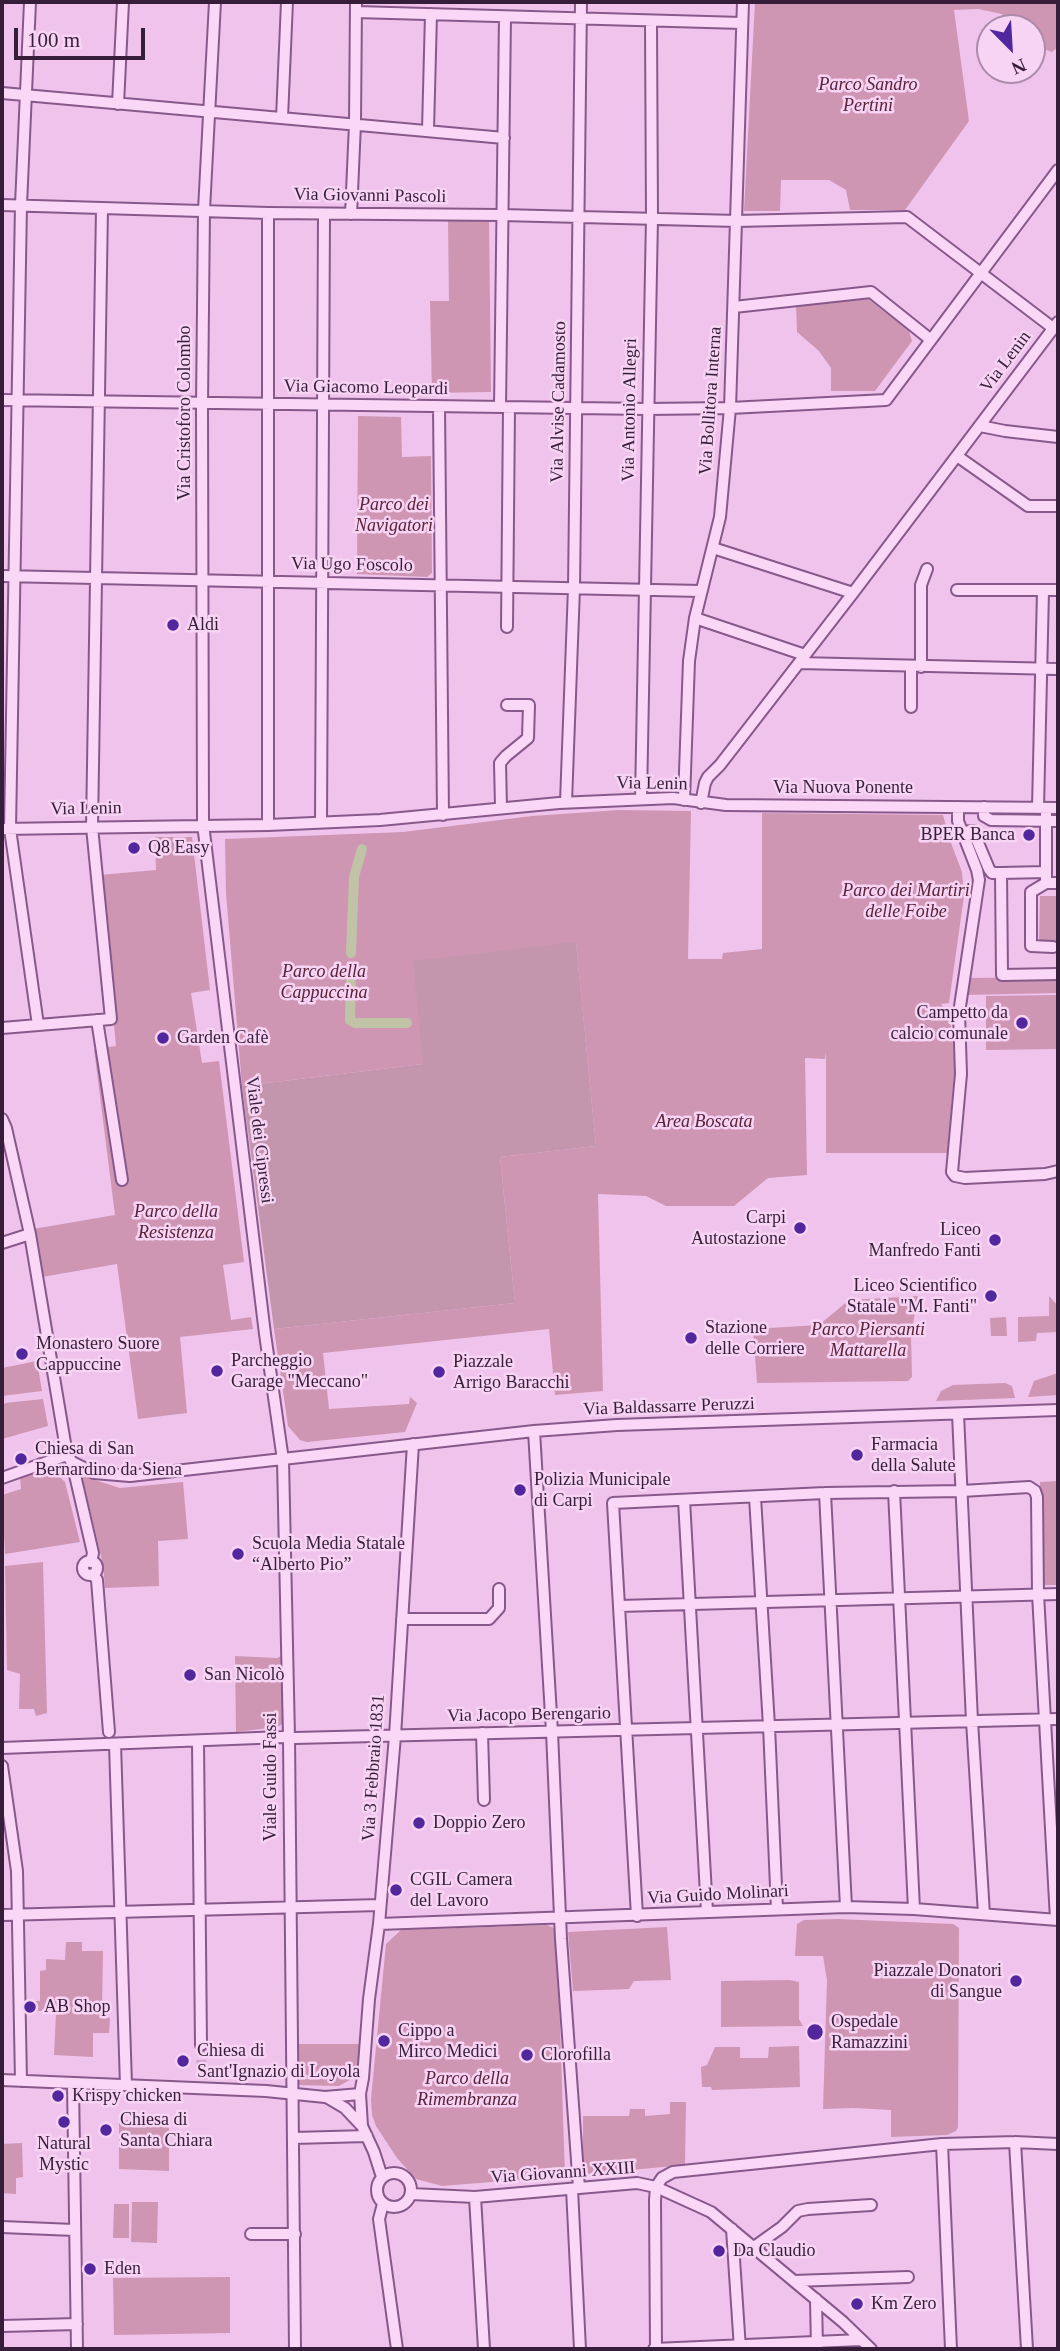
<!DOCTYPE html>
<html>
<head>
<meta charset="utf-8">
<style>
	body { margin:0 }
	#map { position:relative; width:1060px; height:2351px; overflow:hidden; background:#f0c3ec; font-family:Georgia,serif }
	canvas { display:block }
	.frame { position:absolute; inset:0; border:4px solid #361e3a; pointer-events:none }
	.north { position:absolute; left:976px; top:14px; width:70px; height:70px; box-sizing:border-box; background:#f7d3f4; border:2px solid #aa8baa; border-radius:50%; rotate:156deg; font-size:19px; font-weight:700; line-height:28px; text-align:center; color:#361e3a }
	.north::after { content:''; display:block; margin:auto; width:24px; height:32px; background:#52269d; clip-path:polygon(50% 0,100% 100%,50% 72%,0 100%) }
	.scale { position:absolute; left:14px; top:28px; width:131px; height:32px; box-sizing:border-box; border:4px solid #361e3a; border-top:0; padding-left:9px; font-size:21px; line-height:24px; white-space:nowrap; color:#361e3a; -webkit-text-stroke:5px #f7d3f4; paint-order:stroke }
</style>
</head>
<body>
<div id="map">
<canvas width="1060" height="2351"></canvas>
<div class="frame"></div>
<div class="north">N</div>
<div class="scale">100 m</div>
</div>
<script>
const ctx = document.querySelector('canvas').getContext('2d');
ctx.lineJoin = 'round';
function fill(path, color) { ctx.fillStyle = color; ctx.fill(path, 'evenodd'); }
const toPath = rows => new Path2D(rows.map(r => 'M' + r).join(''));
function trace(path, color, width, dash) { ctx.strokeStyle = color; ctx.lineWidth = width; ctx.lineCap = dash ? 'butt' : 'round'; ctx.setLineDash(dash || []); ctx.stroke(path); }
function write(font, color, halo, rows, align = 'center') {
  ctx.font = font + ' Georgia,serif'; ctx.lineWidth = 5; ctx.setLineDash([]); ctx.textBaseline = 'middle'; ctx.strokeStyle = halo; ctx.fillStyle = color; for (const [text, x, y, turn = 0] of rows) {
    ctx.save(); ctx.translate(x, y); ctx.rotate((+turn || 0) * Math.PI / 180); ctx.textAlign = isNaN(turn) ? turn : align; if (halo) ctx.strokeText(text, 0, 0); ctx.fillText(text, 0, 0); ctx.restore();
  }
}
const green = toPath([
	[755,2,1058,2,1058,47,1052,52,1038,47,1032,42,1032,28,1017,28,1002,14,978,9,954,10,969,121,905,210,850,210,846,190,829,180,781,180,780,211,744,211],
	[489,218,491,392,432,393,430,301,449,301,448,219],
	[868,299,909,331,912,341,875,391,831,391,831,368,819,351,797,332,796,304],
	[358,416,401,417,402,457,431,456,432,573,427,577,357,574],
	[619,810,691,811,688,959,722,959,723,953,762,949,762,813,943,815,951,843,962,872,964,896,949,1003,941,1004,950,1016,955,1065,947,1153,826,1153,826,1052,825,1059,805,1058,807,1175,768,1178,734,1206,666,1206,646,1196,598,1194,603,1391,555,1395,549,1329,323,1353,329,1409,409,1404,410,1397,417,1403,405,1432,307,1442,300,1440,288,1426,274,1329,515,1303,500,1157,596,1146,576,943,423,1064,242,1086,226,893,225,839,403,832,532,816],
	[155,837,192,837,210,990,191,993,202,1063,219,1061,244,1262,223,1265,231,1320,251,1317,253,1329,180,1337,187,1413,138,1419,117,1264,42,1277,33,1229,115,1215,94,1049,116,1046,100,875,156,870],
	[1040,896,1058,896,1058,943,1039,943],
	[1058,977,1058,993,965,995,968,978],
	[1058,995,1058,1049,986,1050,986,996],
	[918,1296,911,1335,912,1377,908,1381,757,1383,753,1329,819,1325,849,1300],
	[1049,1296,1058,1306,1058,1332,1037,1333,1036,1341,1018,1342,1018,1317,1049,1316],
	[1006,1317,1007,1336,991,1336,990,1318],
	[37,1361,42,1391,2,1396,2,1368],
	[1058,1373,1058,1395,1028,1397,1034,1381],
	[1005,1383,1012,1386,1015,1398,936,1401,941,1391,953,1385],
	[43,1399,48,1426,2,1439,2,1407,5,1403],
	[52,1469,65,1482,80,1542,5,1554,2,1495,21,1489,20,1477],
	[82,1476,120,1488,183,1482,188,1539,158,1541,159,1586,105,1588,103,1565],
	[1058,1481,1058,1585,1043,1585,1040,1482],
	[43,1562,47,1713,36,1716,34,1709,19,1709,20,1674,7,1670,5,1566],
	[283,1655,283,1724,277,1727,236,1732,235,1656,277,1658],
	[837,1919,953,1924,959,1928,958,2127,956,2131,947,2135,891,2137,891,2110,853,2108,823,2109,827,1980,823,1956,795,1956,797,1924,804,1920],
	[547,1925,554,1928,557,1936,565,2176,442,2186,416,2179,397,2158,376,2126,372,2115,371,2099,386,1944,401,1930],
	[667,1927,671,1980,634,1981,629,1989,573,1991,568,1932],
	[66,1942,82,1942,82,1951,103,1951,102,2009,110,2019,109,2033,93,2033,93,2057,54,2055,56,2013,32,2010,36,2009,33,2001,40,2001,40,1971,46,1970,46,1959,65,1960],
	[790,1980,799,1982,799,2019,803,2026,721,2027,721,1981],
	[295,2044,362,2044,360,2071,355,2077,339,2086,295,2085],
	[799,2046,800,2087,712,2090,711,2087,702,2087,701,2067,707,2065,715,2047,740,2047,740,2058,768,2058,769,2047],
	[670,2102,686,2102,685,2165,588,2174,587,2166,583,2164,583,2116,629,2116,630,2109,645,2109,645,2116,670,2114],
	[119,2120,169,2121,169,2171,119,2169],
	[22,2143,23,2177,16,2178,16,2194,2,2193,2,2144],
	[132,2202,158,2202,157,2243,131,2242],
	[114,2204,129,2204,129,2238,113,2238],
	[230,2277,230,2333,114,2335,113,2278]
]);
const cemetery = toPath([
	[576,942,596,1146,500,1157,515,1303,274,1329,242,1086,423,1064,413,961]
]);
const canal = toPath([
	[351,953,354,877,362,849],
	[351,968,350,1020,355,1023,407,1023]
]);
const minorTunnel = toPath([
	[201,2045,202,2079]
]);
const minor = toPath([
	[30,2,21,205,10,829,38,1025],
	[215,2,204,210,202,405,203,824,265,1334,283,1460,289,1737,295,2349],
	[356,12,742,23],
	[2,93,504,138],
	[118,104,123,2],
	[282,118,287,2],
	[428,130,431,14],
	[2,205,268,213,502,215,737,221,907,217,1053,328],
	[351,214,355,124,356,2],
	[734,307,871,292,931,340],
	[2,400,647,409,730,408,886,400,1058,170],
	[439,407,443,815],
	[500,407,505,17],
	[980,426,1005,431,1058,437],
	[957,456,1028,506,1058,506],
	[713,548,853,593],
	[2,576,701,591],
	[957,590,1058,590],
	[695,618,805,655],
	[507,627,509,408],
	[799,663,1058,669],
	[911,667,911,707],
	[921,667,921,585,927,569],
	[641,799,652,218,651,22],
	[684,800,689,661,695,618,720,517,730,408,743,2],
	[566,802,574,588,581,2],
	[701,803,705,783,708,777,720,765,853,593,1058,322],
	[501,807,500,763,506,756,528,738,529,705,507,705],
	[958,807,958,821,977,870,979,880,959,1013,961,1074,952,1172,955,1176,965,1178,1045,1174,1058,1171],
	[984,807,984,816,991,820,1058,821],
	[1038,808,1043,591],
	[321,822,324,214],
	[268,825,268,213],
	[2,829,268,825,380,820,559,803,673,798,726,805,1058,808],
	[961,832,973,831,989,869,992,873,1001,873],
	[1046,872,1001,873,1002,975,1058,974],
	[1046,879,1046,814],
	[1053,947,1031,946,1031,892,1046,883,1058,883],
	[97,1020,122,1180],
	[2,1028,111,1019,92,827,102,208],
	[2,1119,6,1128,30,1234,67,1455,72,1462,94,1473,130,1476,534,1431,617,1425,1058,1410],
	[2,1243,30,1234],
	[958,1414,972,1721,984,1914],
	[534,1431,552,1732,561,1939,579,2188],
	[72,1462,93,1553,91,1562],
	[2,1478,67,1455],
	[894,1491,914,1909],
	[825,1493,846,1907],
	[755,1497,769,1726,777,1909],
	[684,1500,707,1912],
	'83 1568a7 7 0 1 1 14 0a7 7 0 1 1-14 0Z',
	[93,1574,97,1580,109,1732],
	[619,1606,1058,1594],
	[402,1619,489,1619,499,1608,499,1589],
	[482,1733,484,1800],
	[198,1741,201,2045],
	[115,1744,126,2085],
	[2,1748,283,1737,295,1738,1058,1719],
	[2,1766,17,1871,21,2081],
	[2,1915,380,1905],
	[637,1916,613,1503,825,1493,962,1491,1029,1487,1035,1491,1037,1497,1038,1594,1056,1919],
	[379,1924,846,1907,914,1909,1058,1920],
	[2,2080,266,2091,325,2097,360,2094],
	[73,2084,77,2349],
	[328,2098,345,2108,361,2125],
	[294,2138,367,2136],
	[1015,2142,1027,2349],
	[942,2144,951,2349],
	'377 2190a17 17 0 1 1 34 0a17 17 0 1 1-34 0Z',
	[382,2177,374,2152,362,2126,360,2094,363,2078,369,1999,379,1924,395,1736,413,1444],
	[572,2189,580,2349],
	[411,2194,475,2197,637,2183,656,2187,711,2212,843,2322,871,2349],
	[475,2197,484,2349],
	[383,2204,379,2219,397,2349],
	[2,2227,74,2230],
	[732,2229,740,2349],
	[251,2234,295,2234],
	[754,2247,782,2227,798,2211,808,2209,871,2205],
	[794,2281,908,2277],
	[816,2299,817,2349],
	[2,2326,77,2324],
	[654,2349,861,2340],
	[656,2349,655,2200,656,2187,662,2178,673,2172,942,2144,1015,2142,1058,2144]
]);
const markers = [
	[173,625,7,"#52269d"],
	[1029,835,7,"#52269d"],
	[134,848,7,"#52269d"],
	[1022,1023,7,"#52269d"],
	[163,1038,7,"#52269d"],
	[800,1228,7,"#52269d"],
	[995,1240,7,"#52269d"],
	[991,1296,7,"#52269d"],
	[691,1338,7,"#52269d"],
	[22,1354,7,"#52269d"],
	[217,1371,7,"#52269d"],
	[439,1372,7,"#52269d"],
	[857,1455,7,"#52269d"],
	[21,1459,7,"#52269d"],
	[520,1490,7,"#52269d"],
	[238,1554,7,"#52269d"],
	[190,1675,7,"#52269d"],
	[419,1823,7,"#52269d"],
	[396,1890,7,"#52269d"],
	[1016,1981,7,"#52269d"],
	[30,2007,7,"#52269d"],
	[815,2032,9,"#52269d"],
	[384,2041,7,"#52269d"],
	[527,2055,7,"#52269d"],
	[183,2061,7,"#52269d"],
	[58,2096,7,"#52269d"],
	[64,2122,7,"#52269d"],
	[106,2130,7,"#52269d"],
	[719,2251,7,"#52269d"],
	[90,2269,7,"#52269d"],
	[857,2304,7,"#52269d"]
];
const parkNames = [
	["Parco Sandro",868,85],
	["Pertini",868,106],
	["Parco dei",394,505],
	["Navigatori",394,526],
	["Parco dei Martiri",906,891],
	["delle Foibe",906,912],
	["Parco della",324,972],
	["Cappuccina",324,993],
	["Area Boscata",704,1122],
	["Parco della",176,1212],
	["Resistenza",176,1233],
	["Parco Piersanti",868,1330],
	["Mattarella",868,1351],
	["Parco della",467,2079],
	["Rimembranza",467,2100]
];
const streetNames = [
	["Via Giovanni Pascoli",370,196,1],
	["Via Lenin",1006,362,-53],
	["Via Giacomo Leopardi",366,388,1],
	["Via Bollitora Interna",711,401,-86],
	["Via Alvise Cadamosto",559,402,-89],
	["Via Antonio Allegri",630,410,-89],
	["Via Cristoforo Colombo",185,413,-90],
	["Via Ugo Foscolo",352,565,1],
	["Via Lenin",652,784,1],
	["Via Nuova Ponente",843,788],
	["Via Lenin",86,809,-1],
	["Viale dei Cipressi",259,1140,83],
	["Via Baldassarre Peruzzi",669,1407,-2],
	["Via Jacopo Berengario",529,1715,-1],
	["Via 3 Febbraio 1831",374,1768,-86],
	["Viale Guido Fassi",271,1777,-90],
	["Via Guido Molinari",718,1895,-3],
	["Via Giovanni XXIII",563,2173,-4]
];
const poiNames = [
	["Aldi",187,625],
	["BPER Banca",1015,835,"right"],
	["Q8 Easy",148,848],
	["Campetto da",1008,1013,"right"],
	["calcio comunale",1008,1034,"right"],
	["Garden Cafè",177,1038],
	["Carpi",786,1218,"right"],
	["Autostazione",786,1239,"right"],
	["Liceo",981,1230,"right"],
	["Manfredo Fanti",981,1251,"right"],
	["Liceo Scientifico",977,1286,"right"],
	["Statale \"M. Fanti\"",977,1307,"right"],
	["Stazione",705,1328],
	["delle Corriere",705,1349],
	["Monastero Suore",36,1344],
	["Cappuccine",36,1365],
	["Parcheggio",231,1361],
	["Garage \"Meccano\"",231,1382],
	["Piazzale",453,1362],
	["Arrigo Baracchi",453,1383],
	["Farmacia",871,1445],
	["della Salute",871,1466],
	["Chiesa di San",35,1449],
	["Bernardino da Siena",35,1470],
	["Polizia Municipale",534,1480],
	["di Carpi",534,1501],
	["Scuola Media Statale",252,1544],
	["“Alberto Pio”",252,1565],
	["San Nicolò",204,1675],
	["Doppio Zero",433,1823],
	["CGIL Camera",410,1880],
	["del Lavoro",410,1901],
	["Piazzale Donatori",1002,1971,"right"],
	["di Sangue",1002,1992,"right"],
	["AB Shop",44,2007],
	["Ospedale",831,2022],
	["Ramazzini",831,2043],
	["Cippo a",398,2031],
	["Mirco Medici",398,2052],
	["Chiesa di",197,2051],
	["Sant'Ignazio di Loyola",197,2072],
	["Clorofilla",541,2055],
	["Krispy chicken",72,2096],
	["Chiesa di",120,2120],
	["Santa Chiara",120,2141],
	["Natural",64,2144,"center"],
	["Mystic",64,2165,"center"],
	["Da Claudio",733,2251],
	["Eden",104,2269],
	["Km Zero",871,2304]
];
fill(green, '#cf96b3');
fill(cemetery, '#c396ad');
trace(canal, '#c0c3a5', 10);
trace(minorTunnel, '#cba2c8', 10, [10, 5]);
trace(minor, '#87598b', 14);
trace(minor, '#fad7f7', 10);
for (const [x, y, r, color] of markers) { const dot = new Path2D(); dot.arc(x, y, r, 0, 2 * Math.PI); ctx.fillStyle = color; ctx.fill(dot); trace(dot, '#f7d3f4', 2.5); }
write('italic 18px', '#582337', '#f7d3f4', parkNames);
write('18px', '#361e3a', '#f7d3f4', streetNames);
write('18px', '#361e3a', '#f7d3f4', poiNames, 'left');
</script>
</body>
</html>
